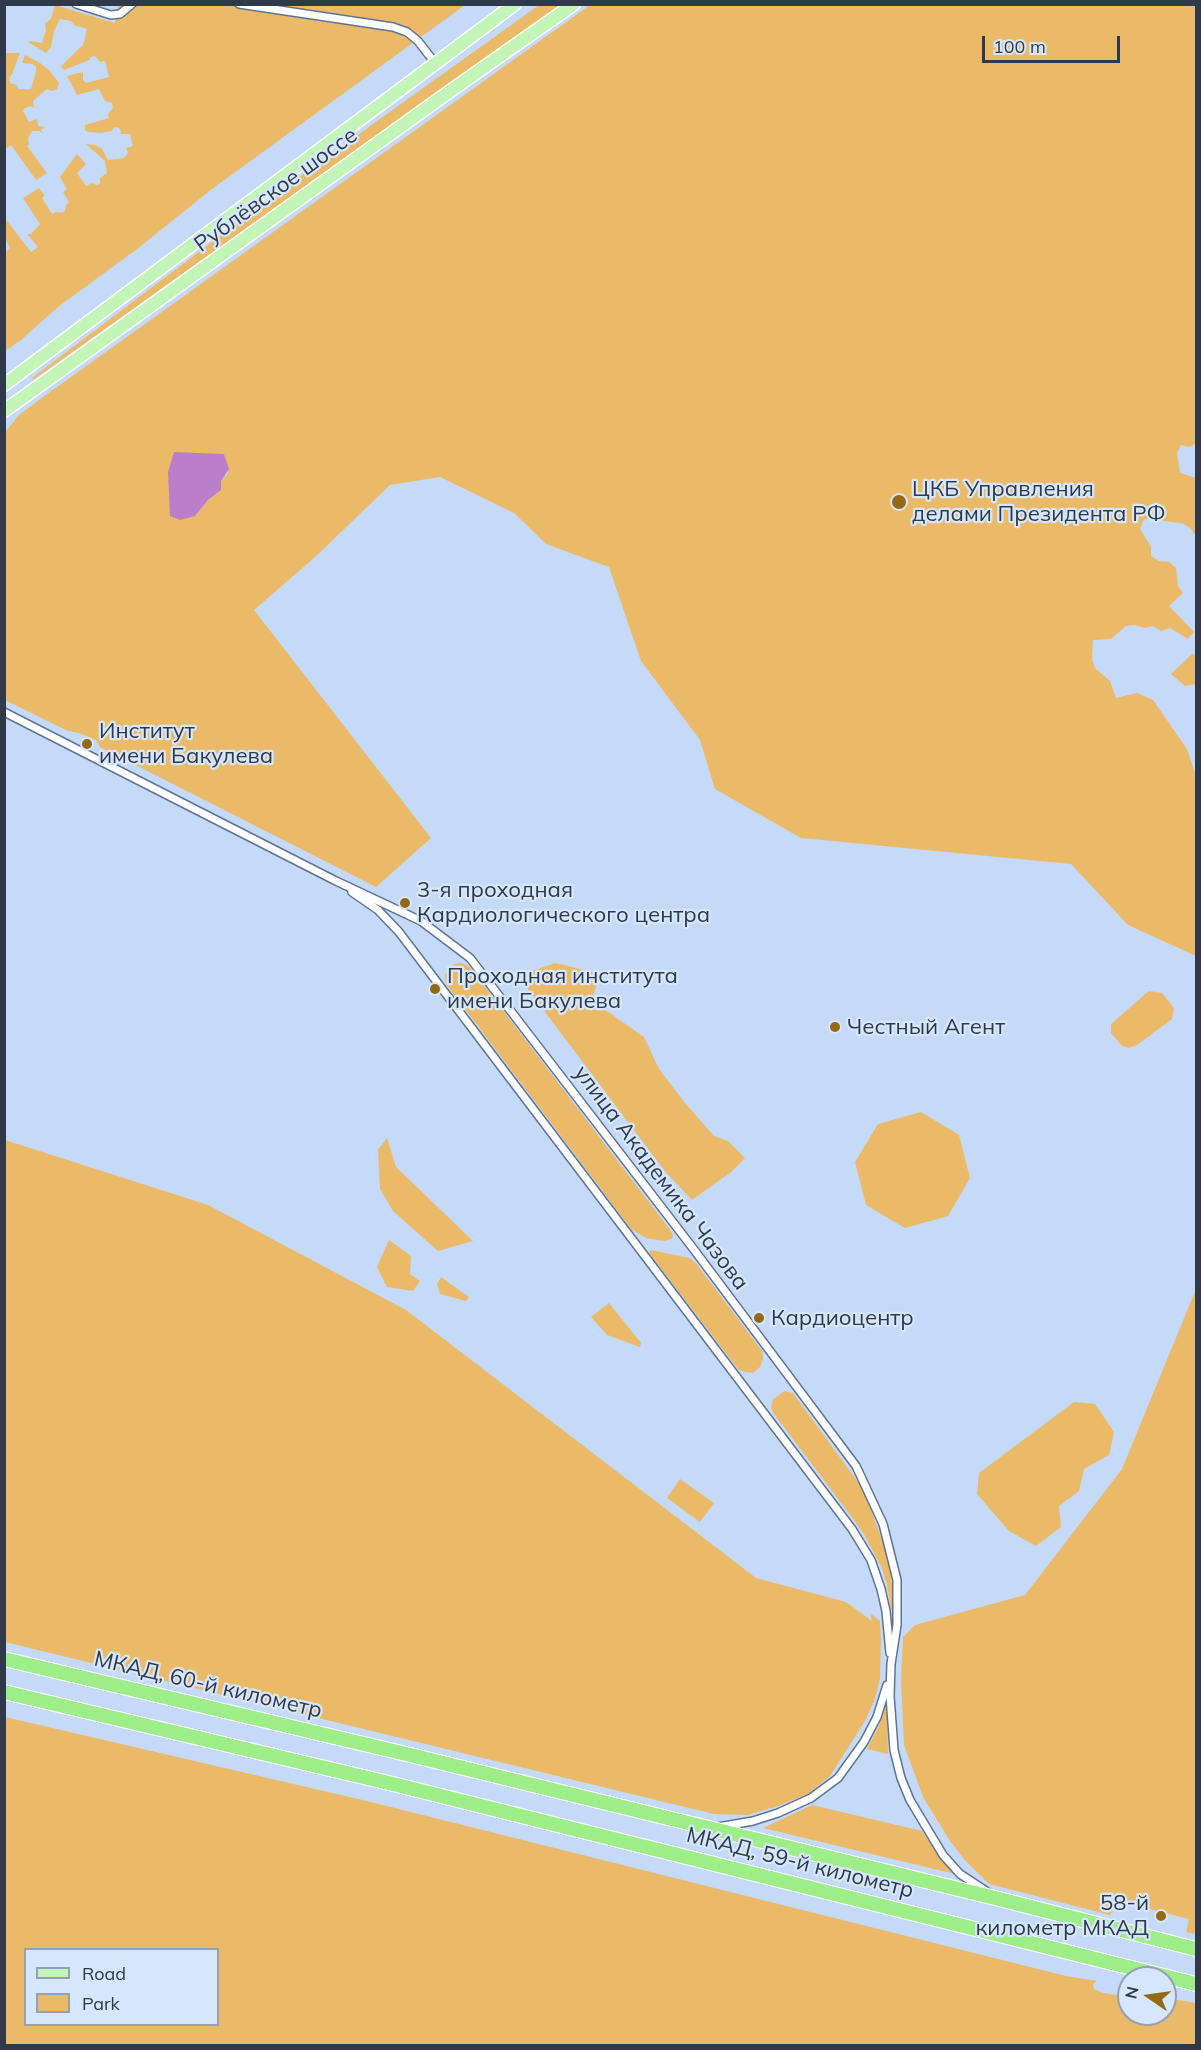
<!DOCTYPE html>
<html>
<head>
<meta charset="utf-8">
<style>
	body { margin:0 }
	#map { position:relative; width:1201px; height:2050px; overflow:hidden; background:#c5d9f8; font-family:Mulish,sans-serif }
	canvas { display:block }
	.frame { position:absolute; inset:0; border:6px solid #303949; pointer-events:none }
	.legend { position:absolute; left:24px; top:1948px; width:195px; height:78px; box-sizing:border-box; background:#d6e6fd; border:2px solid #94a1b5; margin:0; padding:8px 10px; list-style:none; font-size:18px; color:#303949 }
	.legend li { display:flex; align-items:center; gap:12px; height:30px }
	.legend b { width:30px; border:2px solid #94a1b5 }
	.north { position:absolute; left:1117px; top:1966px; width:60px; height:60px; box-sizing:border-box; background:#d6e6fd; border:2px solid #94a1b5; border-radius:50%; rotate:283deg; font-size:16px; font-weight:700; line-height:24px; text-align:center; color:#303949 }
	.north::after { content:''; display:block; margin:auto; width:21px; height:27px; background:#936913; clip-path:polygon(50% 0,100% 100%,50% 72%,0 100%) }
	.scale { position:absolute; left:982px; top:36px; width:138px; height:27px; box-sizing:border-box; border:3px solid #303949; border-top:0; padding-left:8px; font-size:18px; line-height:21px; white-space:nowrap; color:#303949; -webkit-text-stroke:4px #d6e6fd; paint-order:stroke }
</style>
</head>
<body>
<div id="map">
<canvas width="1201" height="2050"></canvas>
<div class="frame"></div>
<ul class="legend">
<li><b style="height:8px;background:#c4f5b8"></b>Road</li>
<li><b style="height:16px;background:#ebba68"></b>Park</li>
</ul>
<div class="north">N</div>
<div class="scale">100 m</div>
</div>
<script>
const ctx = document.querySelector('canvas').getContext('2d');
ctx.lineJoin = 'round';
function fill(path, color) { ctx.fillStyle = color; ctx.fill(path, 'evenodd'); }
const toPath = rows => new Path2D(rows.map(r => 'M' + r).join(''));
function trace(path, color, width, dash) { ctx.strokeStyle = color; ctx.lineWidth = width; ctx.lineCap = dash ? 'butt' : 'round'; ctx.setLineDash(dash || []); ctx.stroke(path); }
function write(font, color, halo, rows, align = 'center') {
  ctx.font = font + ' Mulish,sans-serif'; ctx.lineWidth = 4.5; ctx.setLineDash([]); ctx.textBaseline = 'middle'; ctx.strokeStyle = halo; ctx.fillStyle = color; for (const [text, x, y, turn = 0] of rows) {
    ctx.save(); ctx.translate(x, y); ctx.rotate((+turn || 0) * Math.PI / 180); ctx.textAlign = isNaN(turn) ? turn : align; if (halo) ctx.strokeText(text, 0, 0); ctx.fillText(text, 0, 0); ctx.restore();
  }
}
const green = toPath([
	[55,5,115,23,118,6,115,5,465,5,212,189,137,249,58,307,21,340,5,351,5,252,10,248,5,238,4,217,31,252,38,247,27,234,31,234,40,224,23,198,39,188,45,196,42,198,52,214,56,212,61,213,65,211,66,205,69,202,63,192,67,189,60,177,77,154,86,164,77,173,86,186,92,183,97,185,100,183,100,178,107,173,105,161,86,144,95,145,102,149,108,160,124,158,128,153,126,148,133,146,130,134,121,134,120,129,117,127,113,128,112,131,101,133,88,132,85,130,85,125,109,118,108,114,113,108,112,103,105,101,99,89,77,95,67,76,83,72,83,80,86,83,109,77,105,61,100,62,95,56,91,57,89,60,64,70,61,66,83,45,87,29,74,25,71,21,60,19,54,31,51,47,46,53,28,42,30,41,42,43,46,30,45,23,51,19],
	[539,5,561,5,33,380,32,378,274,195],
	[590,5,1196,5,1196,443,1190,447,1181,445,1177,453,1180,473,1196,478,1196,536,1190,528,1182,523,1144,519,1140,529,1151,547,1151,556,1159,561,1169,562,1176,568,1178,586,1183,593,1169,606,1194,632,1188,639,1170,628,1161,631,1153,626,1144,628,1135,625,1126,626,1111,639,1093,640,1092,659,1095,668,1110,681,1116,698,1137,693,1153,700,1187,749,1196,776,1196,956,1128,925,1071,864,801,838,715,789,700,740,641,661,609,567,546,544,514,513,440,477,390,485,314,558,254,610,431,838,376,887,100,747,96,740,79,733,68,731,5,700,5,432,19,415,43,397],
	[214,454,224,454,228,473,221,481,221,490,208,500,195,516],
	[5,53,20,53,12,74,9,78,10,83,17,85,18,89,31,89,36,72,36,67,33,64,22,63,25,55,40,63,49,70,59,83,57,89,52,91,47,89,33,101,34,108,31,106,25,108,23,111,29,122,37,119,38,126,45,127,41,130,44,133,39,131,32,131,28,138,29,144,27,146,47,173,36,180,11,145,5,149],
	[1192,654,1196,655,1196,688,1194,684,1185,686,1171,674],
	[462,963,470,967,671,1231,673,1235,672,1239,664,1241,646,1238,632,1230,446,984,445,975,449,968,454,964],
	[555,963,601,974,591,1000,644,1037,659,1069,685,1103,714,1136,728,1141,745,1158,731,1172,692,1200,664,1170,518,976],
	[1149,991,1162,993,1174,1008,1172,1019,1137,1045,1129,1048,1122,1046,1111,1033,1111,1024],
	[921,1112,959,1135,970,1178,948,1216,905,1228,866,1205,855,1162,878,1124],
	[387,1138,396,1167,473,1241,438,1251,393,1211,380,1189,378,1150],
	[5,1140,208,1205,406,1310,756,1578,846,1602,872,1621,870,1613,880,1621,881,1639,880,1678,875,1699,865,1721,830,1776,808,1794,778,1806,748,1815,714,1814,5,1642],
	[389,1240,411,1256,410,1274,420,1281,413,1291,387,1287,377,1267],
	[651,1250,689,1258,695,1262,762,1351,763,1359,760,1367,753,1373,745,1372,738,1369,649,1253],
	[441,1277,469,1297,466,1301,440,1294,437,1284],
	[1196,1289,1196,1934,1186,1932,1189,1919,1122,1902,1119,1902,1110,1915,989,1884,964,1859,950,1841,923,1797,904,1745,901,1681,903,1637,915,1625,1025,1595,1122,1469],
	[609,1303,641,1343,640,1347,607,1335,591,1317],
	[785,1391,793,1393,858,1482,867,1499,887,1554,891,1575,894,1608,891,1610,887,1585,882,1568,865,1536,854,1520,774,1414,771,1408,773,1399],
	[1074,1402,1095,1404,1114,1432,1109,1455,1084,1469,1079,1491,1059,1506,1061,1527,1036,1546,1009,1531,977,1494,979,1473],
	[680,1479,714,1503,700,1522,667,1498],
	[885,1704,887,1705,888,1754,867,1749,879,1726],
	[5,1717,371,1802,1066,1976,1097,1981,1093,1984,1094,1989,1103,1993,1129,1997,1129,2014,1165,2014,1165,2004,1167,2002,1172,2003,1173,1999,1196,2003,1196,2045,5,2045],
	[26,1950,218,1950,218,2024,26,2024],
	[812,1805,922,1831,944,1862,955,1874,763,1828]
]);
const water = toPath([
	[174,452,224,454,229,469,221,481,221,490,208,500,195,516,180,520,170,516,168,472]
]);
const street = toPath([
	[76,4,111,15,120,14,132,4],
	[239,4,393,27,407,32,418,41,435,63],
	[4,712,336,881,421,921,470,958,692,1247,856,1466,883,1524,897,1580,897,1625,891,1664,890,1696,894,1750,901,1778,910,1800,943,1855,960,1874,986,1891],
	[352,892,378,910,399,932,852,1529,871,1560,881,1589,886,1611,890,1653],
	[718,1827,753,1821,778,1813,811,1798,838,1778,864,1742,877,1717,887,1685]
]);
const primary = toPath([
	[4,385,515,4],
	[4,411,453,89,574,4]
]);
const highway = toPath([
	[4,1659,402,1753,995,1898,1196,1949],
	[4,1692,393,1784,1196,1984]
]);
const markers = [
	[899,502,8,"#936913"],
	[87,744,6,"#936913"],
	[405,903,6,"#936913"],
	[435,989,6,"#936913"],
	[835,1027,6,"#936913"],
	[759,1318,6,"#936913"],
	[1161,1916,6,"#936913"]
];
const streetNames = [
	["Рублёвское шоссе",276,190,-36],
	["улица Академика Чазова",661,1178,53],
	["МКАД, 60-й километр",208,1685,13],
	["МКАД, 59-й километр",800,1863,14]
];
const poiNames = [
	["ЦКБ Управления",912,489],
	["делами Президента РФ",912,514],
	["Институт",99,731],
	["имени Бакулева",99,756],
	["3-я проходная",417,890],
	["Кардиологического центра",417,915],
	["Проходная института",447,976],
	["имени Бакулева",447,1001],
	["Честный Агент",847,1027],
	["Кардиоцентр",771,1318],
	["58-й",1149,1903,"right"],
	["километр МКАД",1149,1928,"right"]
];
fill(green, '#ebba68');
fill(water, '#bb7ecb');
trace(street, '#5e7497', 10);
trace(primary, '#fff', 15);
trace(highway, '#fff', 16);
trace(street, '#fff', 7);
trace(primary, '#c4f5b8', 12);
trace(highway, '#9dee88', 14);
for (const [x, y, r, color] of markers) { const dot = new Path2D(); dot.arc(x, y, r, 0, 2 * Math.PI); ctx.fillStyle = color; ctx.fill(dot); trace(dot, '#d6e6fd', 2); }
write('22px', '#303949', '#d6e6fd', streetNames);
write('22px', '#303949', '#d6e6fd', poiNames, 'left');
</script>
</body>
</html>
